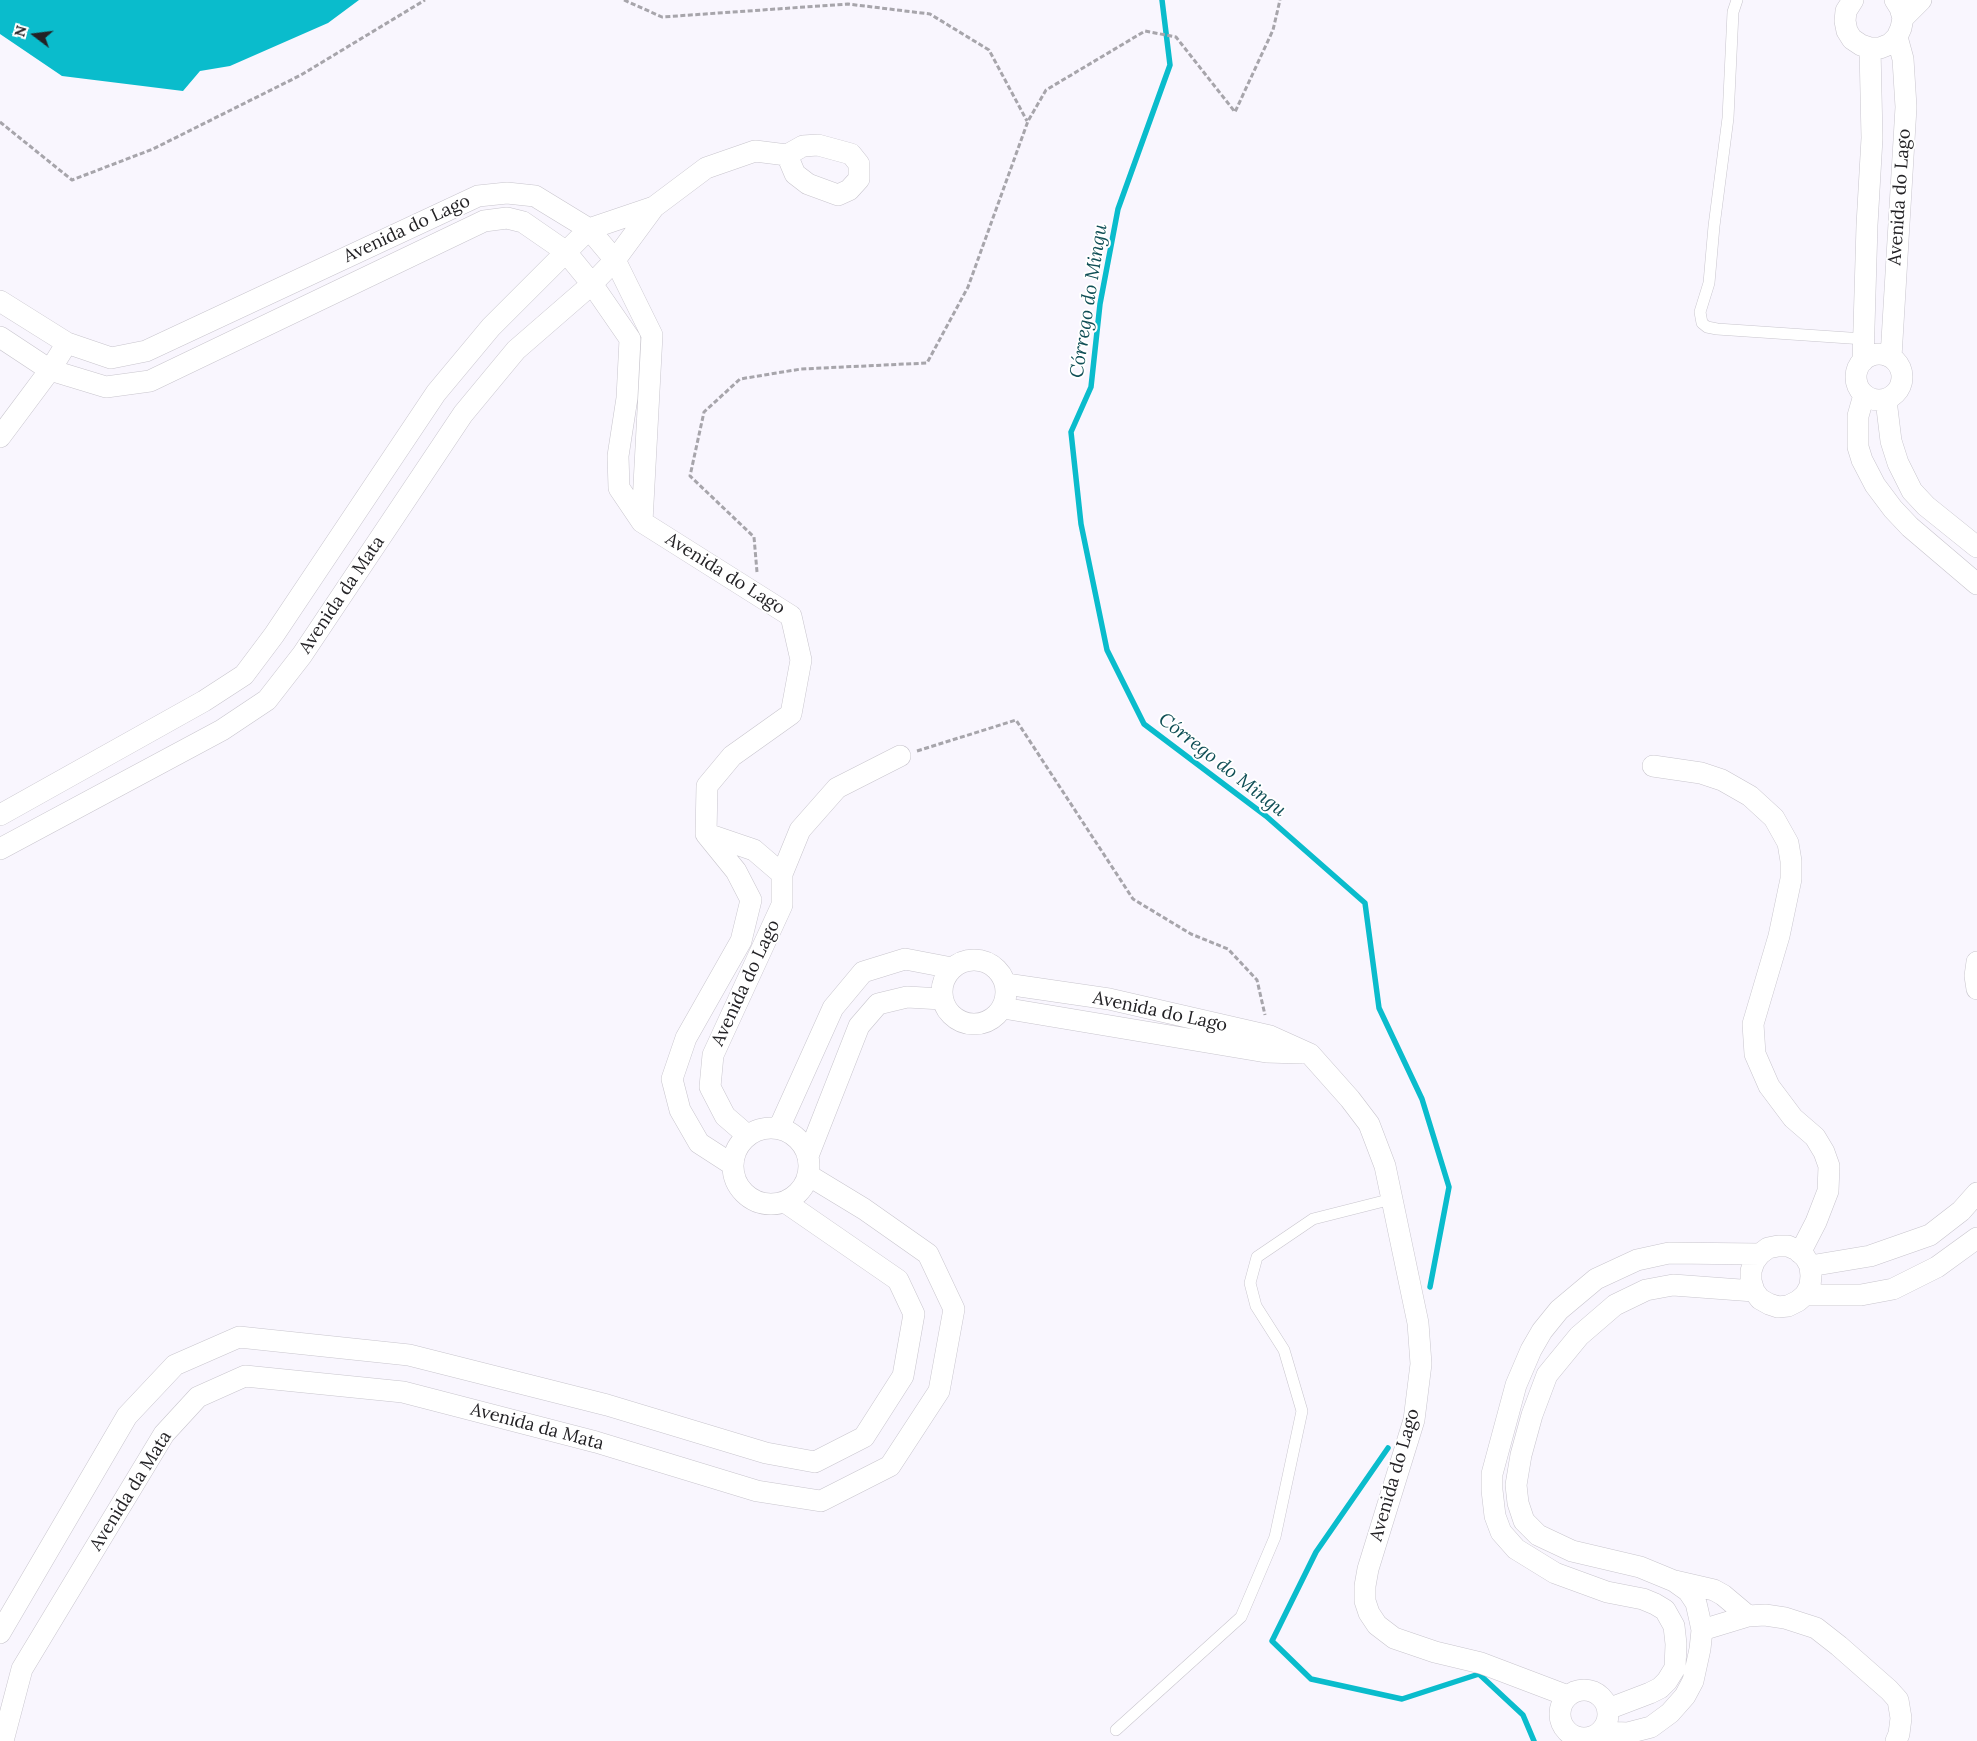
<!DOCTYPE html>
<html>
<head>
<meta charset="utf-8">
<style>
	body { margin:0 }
	#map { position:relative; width:1977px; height:1741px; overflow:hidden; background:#f9f6fe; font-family:Lora,serif }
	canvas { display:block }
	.north { position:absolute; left:10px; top:10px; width:50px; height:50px; -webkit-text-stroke:4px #fff; paint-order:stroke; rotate:285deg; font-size:14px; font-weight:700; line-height:20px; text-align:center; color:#232225 }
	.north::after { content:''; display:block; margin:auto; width:18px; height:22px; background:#232225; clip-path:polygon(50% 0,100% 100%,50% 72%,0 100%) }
</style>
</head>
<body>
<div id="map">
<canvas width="1977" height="1741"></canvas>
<div class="north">N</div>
</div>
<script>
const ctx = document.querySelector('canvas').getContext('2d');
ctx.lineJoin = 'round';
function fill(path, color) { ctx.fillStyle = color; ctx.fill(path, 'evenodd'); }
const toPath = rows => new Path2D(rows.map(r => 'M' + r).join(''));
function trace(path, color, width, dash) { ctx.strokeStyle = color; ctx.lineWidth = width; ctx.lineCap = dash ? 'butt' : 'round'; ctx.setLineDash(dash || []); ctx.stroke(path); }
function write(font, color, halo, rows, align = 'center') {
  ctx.font = font + ' Lora,serif'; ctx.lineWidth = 4; ctx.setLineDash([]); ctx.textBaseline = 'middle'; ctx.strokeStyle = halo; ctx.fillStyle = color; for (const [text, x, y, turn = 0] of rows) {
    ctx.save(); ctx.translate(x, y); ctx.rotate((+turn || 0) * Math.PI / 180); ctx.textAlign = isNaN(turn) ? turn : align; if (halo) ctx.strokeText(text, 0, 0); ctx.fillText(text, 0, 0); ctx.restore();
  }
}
const water = toPath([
	[0,0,359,0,328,23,230,66,200,71,183,91,62,76,0,34]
]);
const stream = toPath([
	[1162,0,1170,65,1118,209,1100,304,1091,387,1071,432,1081,524,1107,650,1144,724,1266,816,1365,903,1379,1008,1422,1099,1449,1187,1430,1287],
	[1388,1448,1316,1552,1272,1641,1311,1679,1402,1699,1479,1674,1523,1715,1534,1741]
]);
const path = toPath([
	[624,0,662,17,848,4,930,14,989,50,1027,121],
	[0,122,72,180,153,149,301,75,425,0],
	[757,572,754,537,690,476,704,412,740,379,801,369,927,363,968,287,1028,121,1046,90,1145,31,1176,37,1235,112,1273,30,1280,0],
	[917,751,1016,720,1133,899,1191,934,1228,949,1257,980,1265,1015]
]);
const service = toPath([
	[1737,0,1733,12,1728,118,1714,226,1709,283,1700,312,1702,323,1707,327,1717,329,1864,339],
	[1116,1730,1241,1617,1275,1537,1302,1411,1284,1350,1256,1306,1250,1283,1257,1257,1313,1219,1392,1199]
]);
const minor = toPath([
	[1853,0,1846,11,1845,21,1847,31,1852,39,1861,45,1870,48,1880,48,1890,44,1897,37,1901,28,1903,18,1900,8,1895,0],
	[1903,18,1921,0],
	[0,301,67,343,111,358,146,351,478,196,507,193,535,196,589,229,615,260,652,335,642,522],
	[0,337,50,370,106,387,150,381,484,221,507,218,523,222,565,251,592,284,630,339,627,398,618,456,619,488,642,522,791,616,801,660,791,714,732,756,707,786,706,834,736,871,751,900,741,941,686,1038,672,1079,680,1110,699,1143,733,1165],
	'1856 377a23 23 0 1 1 46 0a23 23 0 1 1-46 0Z',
	[1891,357,1906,107,1903,59,1897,37],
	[1863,361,1867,225,1872,138,1870,48],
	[1864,395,1858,416,1858,447,1862,460,1875,485,1893,509,1910,527,1977,584],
	[1886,400,1891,441,1898,463,1912,491,1926,506,1977,547],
	[0,437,50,370,67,343],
	[1653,766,1701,773,1722,780,1750,796,1774,818,1788,843,1791,861,1791,879,1779,936,1753,1024,1755,1054,1769,1086,1793,1118,1815,1137,1824,1152,1829,1166,1828,1191,1816,1222,1800,1253],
	[0,815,204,701,244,675,274,635,436,393,491,327,589,229,654,207],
	[707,834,754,850,782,874,782,905,713,1055,710,1087,725,1116,747,1135],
	[0,849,222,730,267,700,302,655,463,414,516,350,592,284,615,260,654,207,706,168,755,151,787,155,803,146,818,145,851,154,859,164,859,179,849,190,838,195,808,184,795,174,787,155],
	[782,874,800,830,837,788,900,756],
	'942 992a32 32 0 1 1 64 0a32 32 0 1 1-64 0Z',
	[1977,962,1975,976,1977,989],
	[1006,984,1109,999,1270,1036,1310,1054,1350,1099,1369,1124,1385,1166,1418,1323,1421,1364,1414,1420,1368,1569,1365,1586,1365,1601,1369,1613,1377,1625,1394,1638,1435,1652,1481,1663,1568,1696],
	[1003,1008,1266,1052,1300,1053],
	'733 1166a38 38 0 1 1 76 0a38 38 0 1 1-76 0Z',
	[779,1128,833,1008,863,972,905,959,952,968],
	[808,1156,859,1026,878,1004,907,997,942,999],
	[1810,1266,1870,1256,1930,1235,1961,1211,1977,1193],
	[1805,1295,1861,1295,1893,1289,1937,1267,1977,1238],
	[1675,1581,1714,1590,1723,1595,1748,1616],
	[1702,1630,1748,1616,1765,1615,1785,1618,1816,1628,1839,1646,1889,1690,1898,1700,1901,1718,1899,1734,1896,1741],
	[0,1633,127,1416,175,1365,239,1337,409,1355,607,1405,766,1453,815,1462,864,1437,903,1376,914,1314,898,1280,785,1202],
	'1560 1714a24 24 0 1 1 48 0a24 24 0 1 1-48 0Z',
	[1608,1709,1650,1693,1660,1688,1667,1681,1675,1668,1676,1644,1674,1626,1665,1610,1655,1604,1643,1599,1607,1592,1555,1573,1516,1549,1501,1532,1495,1516,1492,1490,1492,1474,1516,1385,1531,1350,1542,1331,1559,1310,1596,1279,1637,1260,1669,1253,1760,1254],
	[1601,1732,1628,1733,1651,1727,1670,1713,1685,1696,1693,1681,1700,1649,1702,1630,1699,1616,1696,1603,1688,1591,1674,1581,1640,1567,1572,1551,1538,1535,1524,1521,1518,1503,1516,1485,1521,1455,1532,1415,1547,1375,1579,1336,1615,1305,1646,1290,1673,1285,1754,1291,1760,1299,1769,1304,1778,1307,1788,1306,1798,1301,1805,1295,1810,1286,1811,1276,1810,1266,1805,1257,1797,1250,1788,1246,1778,1246,1768,1248,1760,1254,1754,1262,1751,1271,1751,1281,1754,1291],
	[3,1741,22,1669,164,1434,198,1397,245,1376,403,1392,596,1442,757,1491,821,1501,890,1466,939,1391,954,1309,928,1254,864,1209,808,1175]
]);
const streetNames = [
	["Avenida do Lago",1900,197,-86],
	["Avenida do Lago",407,229,-25],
	["Avenida do Lago",725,574,32],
	["Avenida da Mata",342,595,-56],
	["Avenida do Lago",746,983,-65],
	["Avenida do Lago",1160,1012,12],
	["Avenida da Mata",537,1427,15],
	["Avenida do Lago",1395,1475,-74],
	["Avenida da Mata",131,1491,-58]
];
const waterNames = [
	["Córrego do Mingu",1089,301,-81],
	["Córrego do Mingu",1222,765,38]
];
fill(water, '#0abccc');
trace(stream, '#0abccc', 5.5);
trace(service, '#c8c5cd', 12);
trace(minor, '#c8c5cd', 22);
trace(path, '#a7a5ab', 3, [5, 2.5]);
trace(service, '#fff', 11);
trace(minor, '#fff', 21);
write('18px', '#232225', '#fff', streetNames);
write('italic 19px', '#104f56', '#fff', waterNames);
</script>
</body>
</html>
